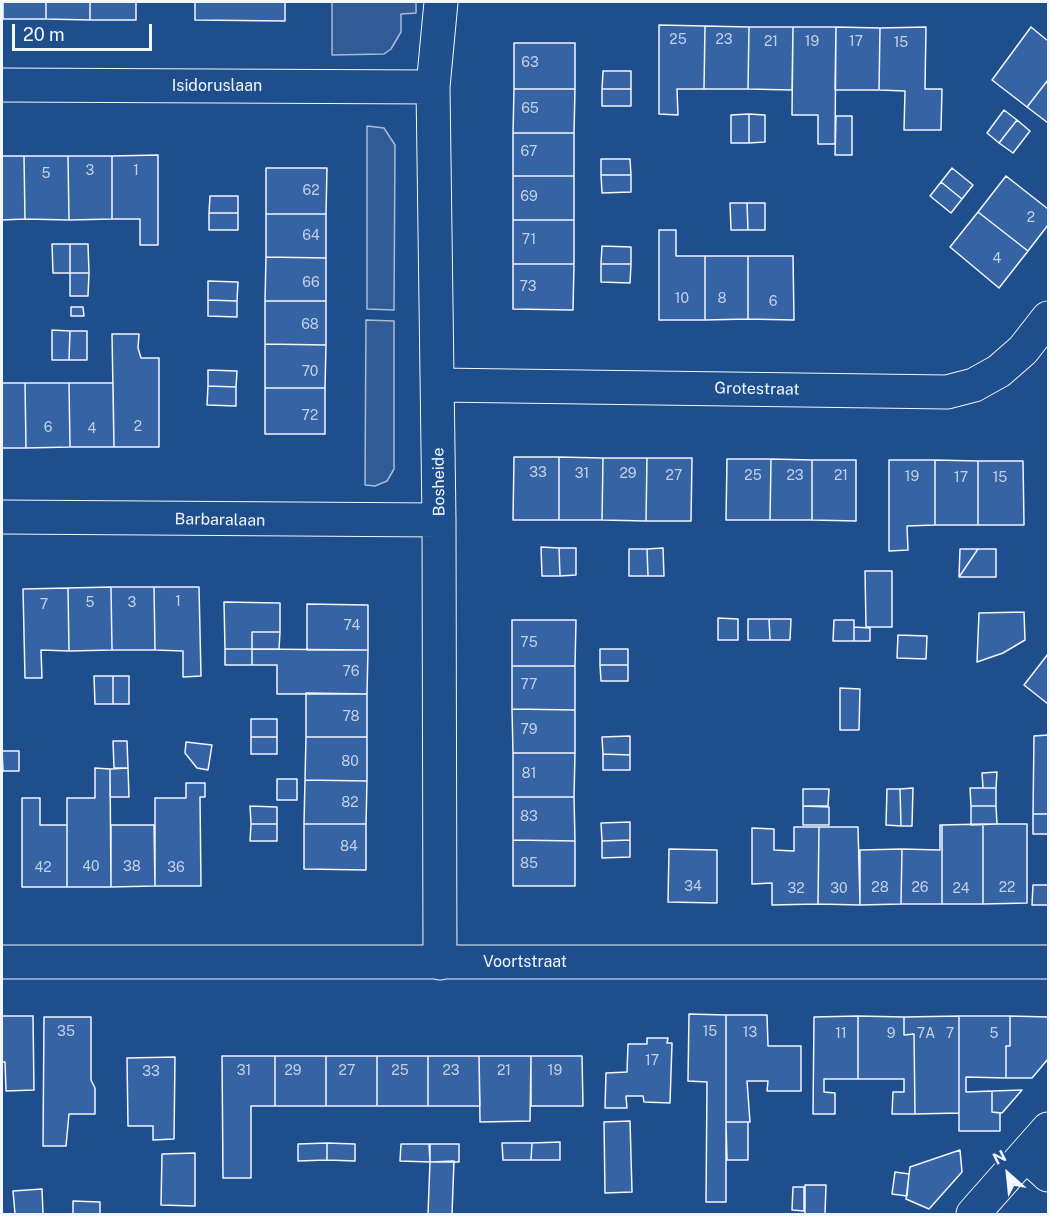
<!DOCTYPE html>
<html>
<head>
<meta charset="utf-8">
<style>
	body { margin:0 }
	#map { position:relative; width:1050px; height:1216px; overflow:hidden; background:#1f4e8c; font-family:"Public Sans",sans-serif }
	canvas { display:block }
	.frame { position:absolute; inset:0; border:3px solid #f2f6ff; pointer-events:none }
	.north { position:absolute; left:978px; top:1144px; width:60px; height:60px; -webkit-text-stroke:4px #1f4e8c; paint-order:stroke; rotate:333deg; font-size:16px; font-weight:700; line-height:24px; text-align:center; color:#f2f6ff }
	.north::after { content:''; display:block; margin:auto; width:21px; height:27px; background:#f2f6ff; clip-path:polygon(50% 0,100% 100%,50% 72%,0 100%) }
	.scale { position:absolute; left:12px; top:24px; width:140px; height:27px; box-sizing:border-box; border:3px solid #f2f6ff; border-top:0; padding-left:8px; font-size:18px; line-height:21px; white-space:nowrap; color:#f2f6ff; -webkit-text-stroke:4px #1f4e8c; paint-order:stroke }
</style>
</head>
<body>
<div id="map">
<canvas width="1050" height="1216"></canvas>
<div class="frame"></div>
<div class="north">N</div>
<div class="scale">20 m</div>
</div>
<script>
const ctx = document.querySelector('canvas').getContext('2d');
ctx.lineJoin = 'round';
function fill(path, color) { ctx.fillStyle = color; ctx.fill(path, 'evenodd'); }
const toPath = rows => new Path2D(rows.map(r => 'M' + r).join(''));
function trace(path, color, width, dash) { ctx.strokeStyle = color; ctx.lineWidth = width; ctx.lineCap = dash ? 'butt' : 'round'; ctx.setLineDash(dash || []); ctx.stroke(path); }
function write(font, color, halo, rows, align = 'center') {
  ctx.font = font + ' "Public Sans",sans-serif'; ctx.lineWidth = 4.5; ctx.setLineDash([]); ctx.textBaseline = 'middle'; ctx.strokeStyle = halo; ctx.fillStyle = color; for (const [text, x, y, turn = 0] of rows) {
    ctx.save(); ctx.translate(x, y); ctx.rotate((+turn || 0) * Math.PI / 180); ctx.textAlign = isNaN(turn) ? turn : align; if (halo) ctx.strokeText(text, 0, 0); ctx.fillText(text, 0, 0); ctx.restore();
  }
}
const green = toPath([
	[332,2,416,2,416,13,401,14,401,32,391,49,384,54,332,55,332,2],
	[367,126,384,128,395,145,394,310,367,309,367,126],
	[366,320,394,321,394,469,387,481,375,486,365,485,366,320]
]);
const building = toPath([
	[3,2,46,2,46,19,3,19,3,2],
	[46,2,90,2,90,20,46,19,46,2],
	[90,2,136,2,136,20,90,20,90,2],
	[195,2,285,2,285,21,195,20,195,2],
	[659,25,705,26,704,89,677,89,678,115,659,114,659,25],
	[705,26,749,27,748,89,704,89,705,26],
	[749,27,793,27,792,90,748,89,749,27],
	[793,27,836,27,835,144,818,144,818,115,792,115,793,27],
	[836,27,880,28,879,90,835,90,836,27],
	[926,27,925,89,942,89,941,130,904,130,905,91,879,90,880,28,926,27],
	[1031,27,1048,41,1048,80,1027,107,992,80,1031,27],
	[514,43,575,43,575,89,514,89,514,43],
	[603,71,631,71,631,89,602,89,603,71],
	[1048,80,1048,123,1027,107,1048,80],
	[514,89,575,89,574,133,513,133,514,89],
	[602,89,631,89,631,106,602,106,602,89],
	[1004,110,1017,120,999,143,987,133,1004,110],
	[749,114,749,143,731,143,731,115,749,114],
	[749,114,765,115,765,142,749,143,749,114],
	[836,116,852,116,852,155,835,155,836,116],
	[1017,120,1030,131,1013,153,999,143,1017,120],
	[513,133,574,133,574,176,513,176,513,133],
	[158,155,158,245,140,245,140,219,112,219,112,156,158,155],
	[2,156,24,156,25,219,2,220,2,156],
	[24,156,68,156,69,220,25,219,24,156],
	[68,156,112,156,112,219,69,220,68,156],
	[601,159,630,159,631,175,601,175,601,159],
	[266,168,327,168,326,214,266,214,266,168],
	[952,168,973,185,962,199,941,182,952,168],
	[601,175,631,175,631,192,602,193,601,175],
	[513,176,574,176,574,220,513,220,513,176],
	[1006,176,1048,209,1048,225,1028,251,978,212,1006,176],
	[941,182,962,199,951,213,930,196,941,182],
	[210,196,238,196,238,213,209,213,210,196],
	[730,203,747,203,748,230,731,230,730,203],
	[747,203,765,203,765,230,748,230,747,203],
	[978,212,1028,251,999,288,950,247,978,212],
	[209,213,238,213,238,230,209,230,209,213],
	[266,214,326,214,326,258,266,257,266,214],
	[513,220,574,220,574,264,513,264,513,220],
	[659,230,676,230,676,256,705,256,705,320,659,320,659,230],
	[52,244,70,244,70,273,53,273,52,244],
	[70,244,88,244,89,273,70,273,70,244],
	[602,246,631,247,631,264,601,264,602,246],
	[705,256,748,256,748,319,705,320,705,256],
	[748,256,793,256,794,320,748,319,748,256],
	[266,257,326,258,326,301,265,301,266,257],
	[513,264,574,264,573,310,513,309,513,264],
	[601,264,631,264,630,283,601,282,601,264],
	[70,273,89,273,88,296,70,296,70,273],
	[208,281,238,282,237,301,208,300,208,281],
	[208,300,237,301,237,317,208,316,208,300],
	[265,301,326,301,326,345,265,344,265,301],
	[71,307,83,307,84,316,71,316,71,307],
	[52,330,70,331,69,360,52,360,52,330],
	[70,331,87,331,87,360,69,360,70,331],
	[112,334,139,334,138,348,141,358,159,358,159,447,114,447,112,334],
	[265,344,326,345,325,388,265,388,265,344],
	[208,370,237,371,236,387,208,386,208,370],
	[2,383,25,383,26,448,2,448,2,383],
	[25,383,69,383,70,447,26,448,25,383],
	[69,383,113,383,114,447,70,447,69,383],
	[208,386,236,387,236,406,207,405,208,386],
	[265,388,325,388,325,434,265,434,265,388],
	[514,457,559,457,559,520,513,520,514,457],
	[559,457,603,458,602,520,559,520,559,457],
	[603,458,647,458,646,521,602,520,603,458],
	[647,458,692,458,691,521,646,521,647,458],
	[727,459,771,459,770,520,726,520,727,459],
	[771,459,812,460,812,520,770,520,771,459],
	[812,460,856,460,856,521,812,520,812,460],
	[889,460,935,460,935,525,907,526,908,550,889,551,889,460],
	[935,460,978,461,978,525,935,525,935,460],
	[978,461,1023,461,1024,525,978,525,978,461],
	[541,547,559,548,560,576,542,576,541,547],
	[559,548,576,548,576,575,560,576,559,548],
	[663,548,664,576,648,576,647,549,663,548],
	[629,549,647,549,648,576,629,576,629,549],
	[960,549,978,549,959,577,960,549],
	[978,549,996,549,996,577,959,577,978,549],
	[865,571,892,571,892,627,866,627,865,571],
	[111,587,112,650,69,651,68,588,111,587],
	[111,587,154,587,155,650,112,650,111,587],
	[154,587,199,587,201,676,183,677,183,651,155,650,154,587],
	[68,588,69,651,41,650,42,678,25,678,23,589,68,588],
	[224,602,280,603,280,632,252,632,252,649,225,649,224,602],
	[307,604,368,605,368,650,307,650,307,604],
	[1024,612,1025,640,1003,653,977,662,979,613,1024,612],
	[718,618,738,619,738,640,718,640,718,618],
	[748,619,769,619,770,640,748,640,748,619],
	[769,619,791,619,790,640,770,640,769,619],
	[512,620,576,620,575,666,512,666,512,620],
	[834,620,854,620,854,641,833,641,834,620],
	[854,627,870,628,870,641,854,641,854,627],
	[252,632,280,632,279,649,252,649,252,632],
	[898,635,927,636,926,659,897,658,898,635],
	[225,649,252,649,252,665,225,665,225,649],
	[252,649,368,650,367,694,277,694,277,665,252,665,252,649],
	[600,649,628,649,628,665,600,665,600,649],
	[1048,654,1048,704,1024,685,1048,654],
	[600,665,628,665,628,681,601,681,600,665],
	[512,666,575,666,575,710,512,709,512,666],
	[94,676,113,676,113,704,95,704,94,676],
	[113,676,129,676,129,704,113,704,113,676],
	[840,688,860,689,859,730,840,730,840,688],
	[306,693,367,694,367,737,306,737,306,693],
	[512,709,575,710,575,753,513,753,512,709],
	[251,719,277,719,277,737,251,737,251,719],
	[1048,735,1048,814,1033,814,1034,736,1048,735],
	[630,736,630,755,603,754,602,737,630,736],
	[251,737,277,737,277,754,251,754,251,737],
	[306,737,367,737,367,781,305,780,306,737],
	[113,741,127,741,128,768,114,768,113,741],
	[186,742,212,745,208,770,197,768,185,753,186,742],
	[2,751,19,751,19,771,3,771,2,751],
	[513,753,575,753,574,797,513,797,513,753],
	[603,754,630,755,630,770,603,770,603,754],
	[95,768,110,769,111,887,67,887,67,798,95,798,95,768],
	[128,768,129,797,110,797,110,769,128,768],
	[997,772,996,788,983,788,982,773,997,772],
	[277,779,297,779,297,800,277,800,277,779],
	[305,780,367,781,366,824,304,824,305,780],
	[186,783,205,783,205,797,200,797,201,886,155,886,155,798,186,798,186,783],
	[913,788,912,826,901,826,900,789,913,788],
	[970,788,996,788,996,806,971,806,970,788],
	[803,789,829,789,828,806,803,806,803,789],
	[887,789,900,789,901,826,886,825,887,789],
	[513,797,574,797,575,841,513,840,513,797],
	[22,798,40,798,40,825,67,825,67,887,22,887,22,798],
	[250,806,277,807,277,824,251,824,250,806],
	[803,806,829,807,829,825,803,825,803,806],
	[971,806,996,806,997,824,971,825,971,806],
	[1033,814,1048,814,1048,834,1033,834,1033,814],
	[630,822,630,840,602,841,601,823,630,822],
	[251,824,277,824,277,841,250,841,251,824],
	[304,824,366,824,366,870,304,869,304,824],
	[983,824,1027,824,1027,903,983,904,983,824],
	[983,824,983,904,942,904,942,825,983,824],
	[111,825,154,825,155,886,111,887,111,825],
	[940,825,942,825,942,904,901,904,902,849,940,850,940,825],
	[794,827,819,827,818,904,772,905,772,883,752,884,752,828,774,829,774,850,794,851,794,827],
	[819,827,858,827,860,905,818,904,819,827],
	[513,840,575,841,575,886,513,886,513,840],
	[630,840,630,857,602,858,602,841,630,840],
	[669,849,717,850,717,903,668,902,669,849],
	[902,849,901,904,860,905,860,850,902,849],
	[1033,885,1048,885,1048,905,1032,905,1033,885],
	[689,1014,726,1015,726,1202,706,1202,707,1082,688,1081,689,1014],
	[726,1015,767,1015,768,1046,801,1046,801,1091,767,1091,768,1081,747,1081,750,1122,726,1122,726,1015],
	[2,1016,33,1016,34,1090,6,1091,5,1062,2,1062,2,1016],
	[858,1016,904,1017,904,1035,914,1034,915,1114,892,1114,893,1092,904,1092,904,1079,858,1079,858,1016],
	[858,1016,858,1079,824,1079,824,1092,835,1093,835,1114,813,1114,814,1017,858,1016],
	[959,1016,1010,1016,1010,1046,1006,1046,1006,1078,966,1077,966,1092,992,1091,992,1112,1000,1113,1000,1131,959,1131,959,1016],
	[959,1016,959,1113,915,1114,914,1034,904,1035,904,1017,959,1016],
	[1010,1016,1048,1017,1048,1059,1032,1078,1006,1078,1006,1046,1010,1046,1010,1016],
	[44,1017,91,1017,91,1080,95,1088,95,1114,69,1114,66,1146,43,1146,44,1017],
	[647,1038,668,1038,667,1043,672,1043,670,1103,644,1102,643,1096,626,1096,627,1108,605,1108,606,1073,627,1072,628,1044,647,1044,647,1038],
	[222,1056,275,1056,275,1106,251,1106,251,1178,223,1178,222,1056],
	[275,1056,326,1056,326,1106,275,1106,275,1056],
	[326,1056,377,1056,377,1106,326,1106,326,1056],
	[377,1056,428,1056,428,1106,377,1106,377,1056],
	[428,1056,479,1056,480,1106,428,1106,428,1056],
	[479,1056,531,1056,530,1121,480,1122,479,1056],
	[531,1056,582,1056,583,1106,531,1106,531,1056],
	[175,1057,174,1139,153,1140,153,1126,128,1126,127,1058,175,1057],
	[1022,1090,1002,1113,992,1112,992,1091,1022,1090],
	[630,1121,632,1192,605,1193,604,1122,630,1121],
	[726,1122,748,1122,748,1160,727,1160,726,1122],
	[560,1142,560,1160,531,1160,532,1143,560,1142],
	[327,1143,355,1144,355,1161,327,1160,327,1143],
	[327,1143,327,1160,298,1161,298,1144,327,1143],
	[502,1143,532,1143,531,1160,503,1160,502,1143],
	[401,1144,429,1144,430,1162,400,1161,401,1144],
	[430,1144,459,1144,459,1162,430,1162,430,1144],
	[960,1150,962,1172,929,1209,906,1199,910,1167,960,1150],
	[195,1153,195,1206,161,1205,162,1154,195,1153],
	[454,1161,452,1214,428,1214,430,1162,454,1161],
	[895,1172,909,1174,907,1196,892,1194,895,1172],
	[805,1185,826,1185,825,1214,805,1214,805,1185],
	[793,1187,804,1187,804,1211,792,1210,793,1187],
	[42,1189,43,1214,15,1214,13,1191,42,1189],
	[73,1201,100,1202,100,1214,73,1214,73,1201]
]);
const minor = toPath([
	[2,85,433,87],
	[438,385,947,392,974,385,999,371,1023,350,1048,318],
	[2,517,439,520],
	[2,962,1048,962],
	[440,963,439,520,433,87,441,2],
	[1026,1155,1048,1175],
	[973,1214,1048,1129]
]);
const numberNames = [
	["25",678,40],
	["23",724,40],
	["21",771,42],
	["19",812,42],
	["17",856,42],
	["15",901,43],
	["63",530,63],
	["65",530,109],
	["67",529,152],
	["3",90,171],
	["1",136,171],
	["5",46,174],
	["62",311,191],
	["69",529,197],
	["2",1031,218],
	["64",311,236],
	["71",529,240],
	["4",997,259],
	["66",311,283],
	["73",528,287],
	["10",682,299],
	["8",722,299],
	["6",773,302],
	["68",310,325],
	["70",310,372],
	["72",310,416],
	["2",138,427],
	["6",48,428],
	["4",92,429],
	["33",538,473],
	["31",582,474],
	["29",628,474],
	["27",674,476],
	["25",753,476],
	["23",795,476],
	["21",841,476],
	["19",912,477],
	["17",961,478],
	["15",1000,478],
	["1",178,602],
	["5",90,603],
	["3",132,603],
	["7",44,605],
	["74",352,626],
	["75",529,643],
	["76",351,672],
	["77",529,685],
	["78",351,717],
	["79",529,730],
	["80",350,762],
	["81",529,774],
	["82",350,803],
	["83",529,817],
	["84",349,847],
	["85",529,864],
	["40",91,867],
	["38",132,867],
	["42",43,868],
	["36",176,868],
	["34",693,887],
	["28",880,888],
	["26",920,888],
	["22",1007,888],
	["32",796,889],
	["30",839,889],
	["24",961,889],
	["35",66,1032],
	["15",710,1032],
	["13",750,1033],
	["11",841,1034],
	["9",891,1034],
	["7A",926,1034],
	["7",950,1034],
	["5",994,1034],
	["17",652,1061],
	["31",244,1071],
	["29",293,1071],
	["27",347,1071],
	["25",400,1071],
	["23",451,1071],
	["21",504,1071],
	["19",555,1071],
	["33",151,1072]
];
const streetNames = [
	["Isidoruslaan",217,86],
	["Grotestraat",757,389,1],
	["Bosheide",439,482,-91],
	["Barbaralaan",220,520,1],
	["Voortstraat",525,962]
];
fill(green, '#305b95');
trace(green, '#a8bbd7', 1.5);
fill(building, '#3563a3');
trace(building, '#f2f6ff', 1.5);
trace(minor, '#f2f6ff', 35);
trace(minor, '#1f4e8c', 33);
write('14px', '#c3d1e8', null, numberNames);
write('16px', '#f2f6ff', '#1f4e8c', streetNames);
</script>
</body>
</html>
